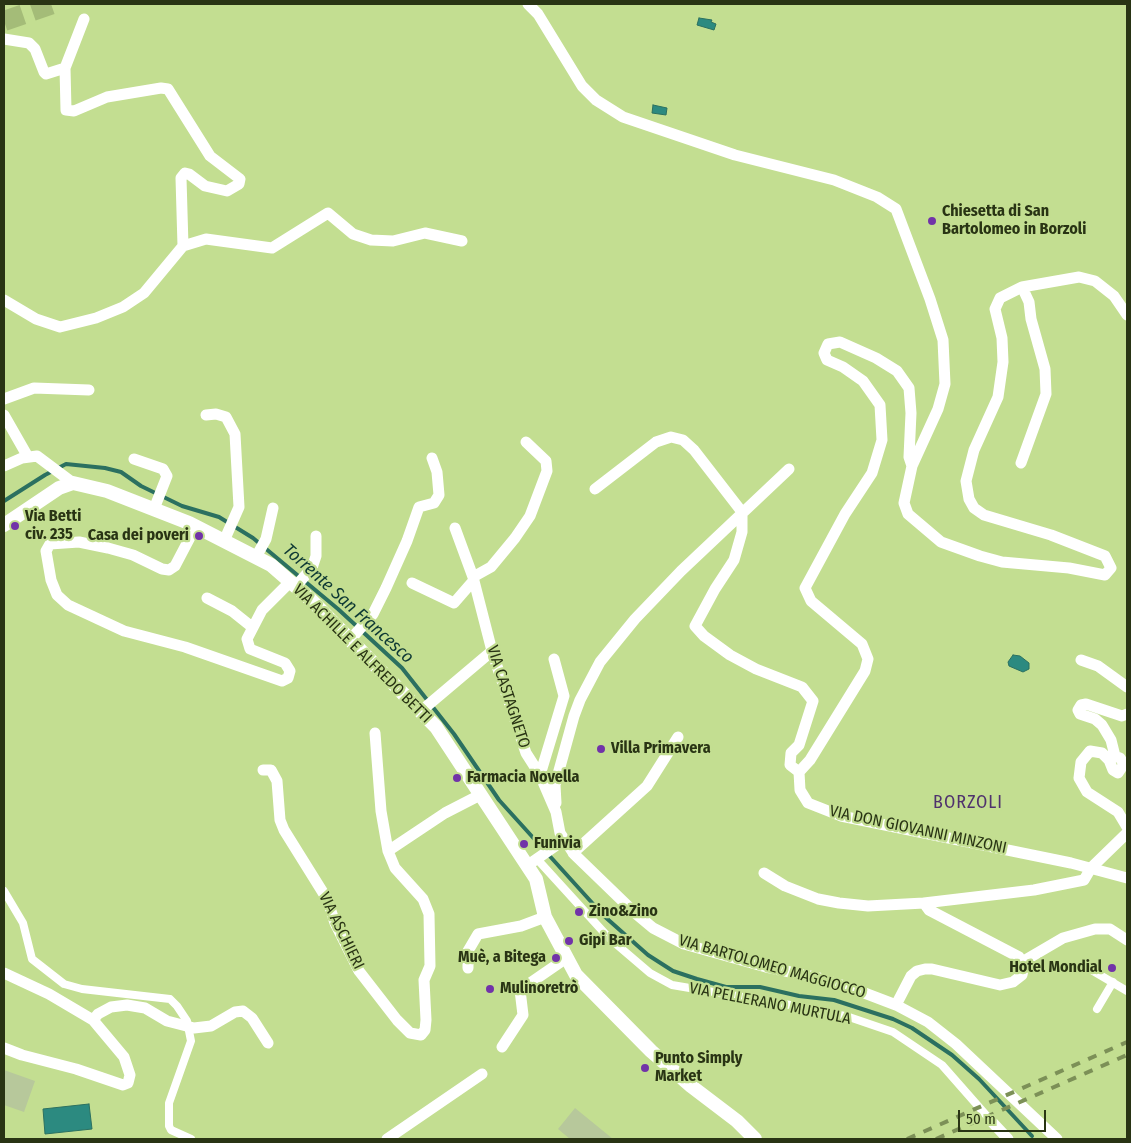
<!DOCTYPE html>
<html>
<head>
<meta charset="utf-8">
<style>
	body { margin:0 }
	#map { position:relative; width:1131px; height:1143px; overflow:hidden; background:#c3de91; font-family:"Fira Sans Condensed",sans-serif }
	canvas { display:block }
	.frame { position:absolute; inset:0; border:5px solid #293414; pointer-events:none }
	.scale { position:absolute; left:958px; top:1110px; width:88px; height:22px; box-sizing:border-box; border:2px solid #293414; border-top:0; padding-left:6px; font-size:15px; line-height:18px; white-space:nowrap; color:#293414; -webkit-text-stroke:4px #c3de91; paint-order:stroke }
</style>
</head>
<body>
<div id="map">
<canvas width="1131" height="1143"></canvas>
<div class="frame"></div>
<div class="scale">50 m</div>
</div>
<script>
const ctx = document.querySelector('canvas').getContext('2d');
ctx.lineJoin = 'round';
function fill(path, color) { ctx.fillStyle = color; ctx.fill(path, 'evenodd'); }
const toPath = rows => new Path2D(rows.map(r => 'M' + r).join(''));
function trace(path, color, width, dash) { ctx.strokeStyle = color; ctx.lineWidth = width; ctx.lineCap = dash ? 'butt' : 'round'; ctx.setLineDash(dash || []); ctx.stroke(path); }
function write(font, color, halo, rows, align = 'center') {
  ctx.font = font + ' "Fira Sans Condensed",sans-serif'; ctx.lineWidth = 4.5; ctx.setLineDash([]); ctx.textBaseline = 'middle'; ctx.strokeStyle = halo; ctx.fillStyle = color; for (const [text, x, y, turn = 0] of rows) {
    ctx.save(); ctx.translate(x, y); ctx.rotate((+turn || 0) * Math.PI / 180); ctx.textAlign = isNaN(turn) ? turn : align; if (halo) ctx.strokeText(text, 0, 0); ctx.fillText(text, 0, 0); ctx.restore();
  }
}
const green = toPath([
	[4,1070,35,1081,24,1112,4,1105],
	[575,1108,613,1139,570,1139,558,1129]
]);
const water = toPath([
	[699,18,712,20,711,22,716,24,714,30,697,25,699,18],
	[653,105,667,108,666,115,652,113,653,105],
	[1013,655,1020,656,1029,663,1029,669,1023,672,1009,666,1008,662,1013,655],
	[89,1104,92,1129,45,1134,43,1109,89,1104]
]);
const stream = toPath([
	[4,501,45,475,66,464,105,468,121,472,141,486,182,506,219,517,253,538,338,609,402,668,454,734,499,800,604,916,648,955,673,971,697,979,726,987,760,987,799,996,834,1000,893,1019,912,1028,952,1055,979,1079,1032,1136]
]);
const motorwayTunnel = toPath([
	[4,21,53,4]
]);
const pedestrian = toPath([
	[537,859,609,938,650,973,672,985,808,1008,849,1017,893,1032,942,1065,993,1123],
	[4,891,23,923,32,959,64,984,82,989,170,999,177,1006,187,1021,191,1041,169,1103,169,1126,171,1130,191,1139],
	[1088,968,1127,991],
	[1097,1009,1113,982]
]);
const minor = toPath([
	[528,4,538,14,582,86,596,100,623,117,735,155,834,180,877,197,896,209,930,299,943,340,945,384,938,409,912,466,904,503,908,514,941,542,980,556,1002,562,1069,568,1105,575,1111,568,1105,556,1051,535,984,515,974,508,969,499,966,481,974,450,998,397,1003,362,1002,338,995,309,1000,298,1022,287,1029,302,1031,319,1045,369,1046,394,1021,463],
	[84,19,65,68,66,110,74,111,107,97,161,88,168,89,210,156,240,179,239,184,227,191,205,186,189,174,185,173,181,178,183,246],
	[4,39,29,43,35,49,44,72,46,74,65,68],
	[1022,287,1079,277,1095,281,1114,296,1127,315],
	[4,300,36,319,60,327,96,318,123,307,144,293,183,246,206,239,272,248,328,213,353,234,371,240,393,241,425,233,462,241],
	[4,399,34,388,89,390],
	[4,415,28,457],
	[206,415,216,414,226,417,235,434,239,507,224,541],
	[134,459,163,469,167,476,154,509],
	[4,466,22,458,37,456,73,483],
	[912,466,909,457,911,413,909,388,897,371,876,358,840,342,828,344,824,353,827,360,843,367,863,381,880,405,882,440,872,473,845,514,805,588,811,601,862,644,868,659,865,671,810,760,799,772,800,790,808,803,841,816,1071,863,1127,878],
	[595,489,656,442,671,437,683,440,694,450,742,512,742,532,734,560,715,589,695,626,704,636,730,655,756,669,802,687,813,701,799,745,791,753,790,765,799,772],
	[196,526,175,566,169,570,162,569,133,555,108,548,79,542,50,544,46,551,51,580,57,595,68,605,124,631,185,647,282,681,288,678,290,671,285,663,250,649,247,639,262,610,290,582],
	[455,528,473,577,492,651,526,753,540,775,556,812,560,833,574,854,635,913,653,928,684,944,766,967,819,978,854,989,896,1005,928,1022,956,1044,1057,1139],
	[256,557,266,539,273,508],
	[473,577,491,567,515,538,530,516,547,471,546,461,526,442],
	[412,583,454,603,474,580],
	[295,587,312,568,316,556,316,536],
	[207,598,232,611,252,627],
	[350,640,373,614,386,588,407,541,419,507,434,503,439,495,437,472,432,458],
	[1081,660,1098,666,1127,687],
	[421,711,492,651],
	[1127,714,1122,716,1086,704,1081,705,1078,710,1080,714,1095,719,1102,725,1111,740,1115,756,1120,758,1124,764,1118,773,1113,770,1109,760,1102,753,1090,751,1081,762,1079,778,1087,792,1118,812,1127,827],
	[263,770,271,770,277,781,280,820,284,830,327,899,335,923,359,971,397,1020,410,1033,421,1035,425,1030,426,1020,424,980,430,966,429,914,423,899,395,868,388,851,381,811,375,733],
	[540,775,564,696,554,659],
	[556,803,555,785,574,716,580,700,600,662,635,619,681,571,789,469],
	[388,851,445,813,480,795],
	[573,853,647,786,678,737],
	[528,865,564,840],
	[764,873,785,886,818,899,839,903,868,906,924,903],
	[1022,962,1063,938,1095,929,1110,929,1127,940],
	[468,968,468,951,478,934,521,926,545,917],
	[4,973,49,994,93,1020],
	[896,1005,911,976,917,971,925,969,932,969,1000,985,1013,982,1022,975,1024,965,1019,957,929,910,924,903,1034,890,1084,880,1091,868,1127,833],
	[502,1047,523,1015,520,990,565,959],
	[4,1048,22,1055,76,1069,123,1085,128,1083,130,1075,124,1057,93,1020,98,1014,111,1007,127,1005,145,1008,167,1021,194,1028,211,1026,235,1012,243,1011,252,1018,268,1043],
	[993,1123,1008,1139],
	[387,1139,482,1074]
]);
const tertiary = toPath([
	[4,525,59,488,73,483,107,491,189,523,271,565,310,599,436,727,536,879,545,917,576,975,651,1051,691,1086,737,1121,755,1139]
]);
const rail = toPath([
	[907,1139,1127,1042],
	[936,1139,1127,1055]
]);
const markers = [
	[932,221,5,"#7133a8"],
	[15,526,5,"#7133a8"],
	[199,536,5,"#7133a8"],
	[601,749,5,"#7133a8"],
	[457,778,5,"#7133a8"],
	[524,844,5,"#7133a8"],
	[579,912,5,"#7133a8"],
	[569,941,5,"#7133a8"],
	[556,958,5,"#7133a8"],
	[1112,968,5,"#7133a8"],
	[490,989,5,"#7133a8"],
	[645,1068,5,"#7133a8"]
];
const poiNames = [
	["Chiesetta di San",942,212],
	["Bartolomeo in Borzoli",942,230],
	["Via Betti",25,517],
	["civ. 235",25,535],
	["Casa dei poveri",189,536,"right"],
	["Villa Primavera",611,749],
	["Farmacia Novella",467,778],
	["Funivia",534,844],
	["Zino&Zino",589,912],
	["Gipi Bar",579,941],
	["Muè, a Bitega",546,958,"right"],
	["Hotel Mondial",1102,968,"right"],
	["Mulinoretrò",500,989],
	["Punto Simply",655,1059],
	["Market",655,1077]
];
const streetNames = [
	["VIA ACHILLE E ALFREDO BETTI",362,654,45],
	["VIA CASTAGNETO",508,697,72],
	["VIA DON GIOVANNI MINZONI",918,830,12],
	["VIA ASCHIERI",341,931,64],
	["VIA BARTOLOMEO MAGGIOCCO",772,967,16],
	["VIA PELLERANO MURTULA",770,1004,11]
];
const waterNames = [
	["Torrente San Francesco",348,604,42]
];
const neighbourhoodNames = [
	["BORZOLI",968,803]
];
fill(green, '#b7c89b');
fill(water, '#2c8a80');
trace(water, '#2b7060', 1);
trace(stream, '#2b7060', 4);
trace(motorwayTunnel, '#a4bc78', 20, [20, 10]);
trace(pedestrian, '#fff', 8);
trace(minor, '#fff', 11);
trace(tertiary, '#fff', 14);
trace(rail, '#7c9057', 4, [9, 9]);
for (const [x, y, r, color] of markers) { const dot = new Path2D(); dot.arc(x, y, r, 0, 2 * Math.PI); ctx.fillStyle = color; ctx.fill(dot); trace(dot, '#c3de91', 2); }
write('bold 16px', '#293414', '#c3de91', poiNames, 'left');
write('16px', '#293414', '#c3de91', streetNames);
write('italic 18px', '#0e3934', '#c3de91', waterNames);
ctx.letterSpacing = '1px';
write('18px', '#4f326d', '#c3de91', neighbourhoodNames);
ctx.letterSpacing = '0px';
</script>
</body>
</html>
